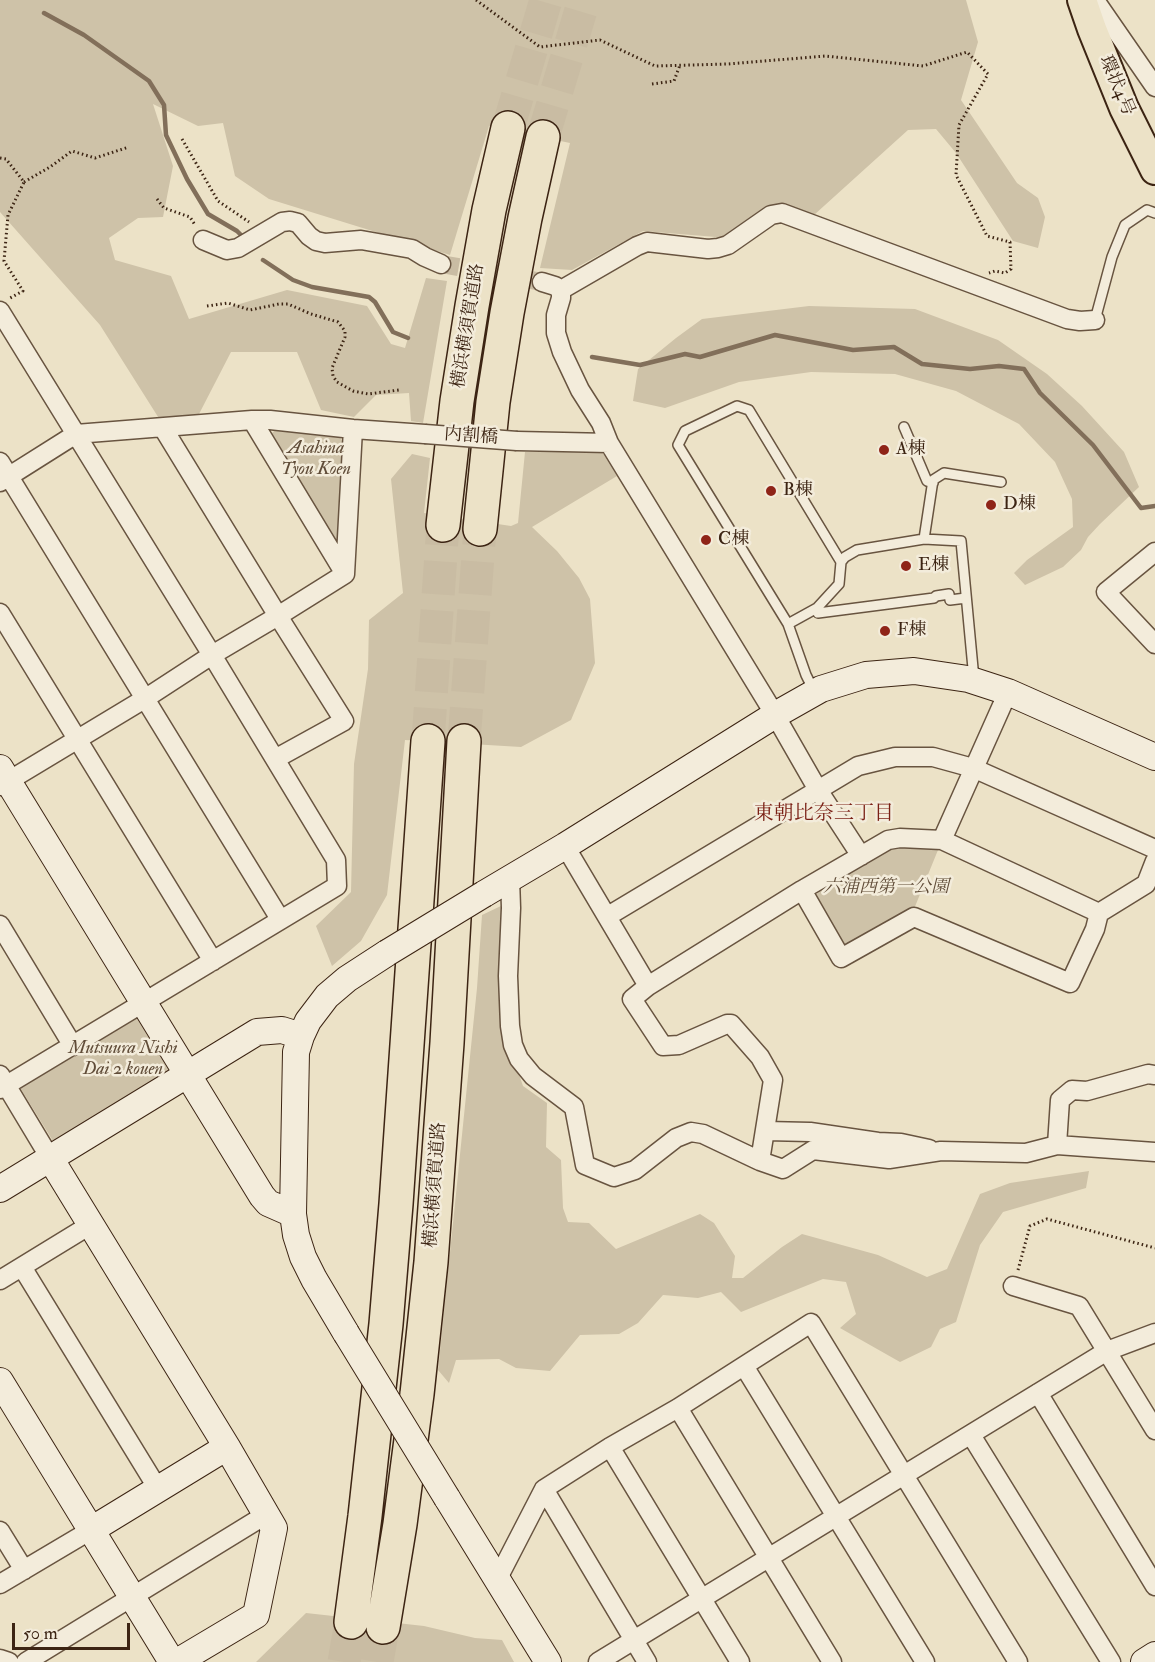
<!DOCTYPE html>
<html>
<head>
<meta charset="utf-8">
<style>
	body { margin:0 }
	#map { position:relative; width:1155px; height:1662px; overflow:hidden; background:#ece2c7; font-family:"IM FELL Double Pica",serif }
	canvas { display:block }
	.scale { position:absolute; left:12px; top:1623px; width:118px; height:27px; box-sizing:border-box; border:3px solid #3c2413; border-top:0; padding-left:8px; font-size:18px; line-height:21px; white-space:nowrap; color:#3c2413; -webkit-text-stroke:4px #f3ecdb; paint-order:stroke }
</style>
</head>
<body>
<div id="map">
<canvas width="1155" height="1662"></canvas>
<div class="scale">50 m</div>
</div>
<script>
const ctx = document.querySelector('canvas').getContext('2d');
ctx.lineJoin = 'round';
function fill(path, color) { ctx.fillStyle = color; ctx.fill(path, 'evenodd'); }
const toPath = rows => new Path2D(rows.map(r => 'M' + r).join(''));
function trace(path, color, width, dash) { ctx.strokeStyle = color; ctx.lineWidth = width; ctx.lineCap = dash ? 'butt' : 'round'; ctx.setLineDash(dash || []); ctx.stroke(path); }
function write(font, color, halo, rows, align = 'center') {
  ctx.font = font + ' "IM FELL Double Pica","Noto Serif JP",serif'; ctx.lineWidth = 5; ctx.setLineDash([]); ctx.textBaseline = 'middle'; ctx.strokeStyle = halo; ctx.fillStyle = color; for (const [text, x, y, turn = 0] of rows) {
    ctx.save(); ctx.translate(x, y); ctx.rotate((+turn || 0) * Math.PI / 180); ctx.textAlign = isNaN(turn) ? turn : align; if (halo) ctx.strokeText(text, 0, 0); ctx.fillText(text, 0, 0); ctx.restore();
  }
}
const green = toPath([
	[0,0,966,0,978,42,961,100,1017,183,1038,198,1045,217,1038,248,1013,241,956,153,936,129,908,130,814,215,775,206,728,238,643,231,572,270,540,268,570,143,489,126,450,255,269,199,235,176,223,123,198,126,153,104,173,166,163,217,138,218,109,238,115,260,171,276,189,319,287,290,367,306,391,344,405,348,426,278,447,281,423,423,411,421,409,393,376,395,354,417,321,410,297,352,231,352,199,414,160,420,100,325,0,212],
	[809,306,915,309,998,340,1047,374,1082,406,1124,452,1139,487,1100,524,1088,537,1081,550,1063,567,1025,585,1014,573,1027,560,1073,527,1072,499,1055,462,1019,424,956,391,895,374,811,372,739,382,665,408,633,401,638,369,676,338,702,319],
	[276,429,339,435,342,441,341,539,335,540,270,435],
	[525,452,602,452,617,476,532,527,557,551,579,578,590,599,595,663,571,720,521,747,405,740,387,895,361,941,332,966,316,926,351,892,354,764,368,669,369,620,403,593,391,479,412,454,430,458,424,513,511,526,518,523],
	[898,845,938,850,914,909,843,949,812,897,864,863],
	[503,905,500,1019,523,1086,547,1103,546,1147,561,1160,563,1208,568,1222,589,1223,616,1249,700,1214,714,1223,735,1256,732,1278,743,1278,782,1247,802,1234,878,1255,927,1277,947,1269,980,1194,1010,1183,1089,1171,1086,1188,1003,1212,980,1245,956,1322,940,1329,931,1347,900,1362,840,1328,856,1314,846,1282,823,1279,741,1312,721,1292,698,1298,663,1295,638,1323,619,1334,580,1335,550,1371,516,1368,499,1359,456,1360,449,1383,438,1370,477,988,482,915],
	[140,1009,175,1066,53,1141,19,1086],
	[306,1613,424,1626,475,1638,502,1640,514,1662,256,1662]
]);
const stream = toPath([
	[44,13,84,35,149,81,164,105,166,135,187,179,208,214,237,231,241,235],
	[263,260,293,280,312,287,369,297,375,302,393,332,408,338],
	[592,357,640,365,685,354,700,357,775,335,853,350,894,347,922,364,970,369,999,366,1024,369,1040,393,1093,445,1141,508,1155,506]
]);
const streetTunnel = toPath([
	[441,264,542,282]
]);
const highwayTunnel = toPath([
	[508,128,546,0],
	[543,137,584,0],
	[428,741,443,525],
	[464,741,480,529],
	[344,1662,351,1622],
	[377,1662,383,1627]
]);
const path = toPath([
	[476,0,540,47,600,40,655,66,728,64,825,56,923,66,967,52,988,74,959,125,956,175,987,236,1010,242,1011,269,1005,273,995,271,989,273],
	[652,84,674,81,680,65],
	[182,139,218,201,249,222],
	[0,158,6,159,24,182,8,215,4,261,23,291,10,298],
	[24,182,50,167,72,151,95,158,129,147],
	[157,199,164,208,190,217,195,225],
	[207,306,228,303,250,310,279,304,288,304,311,314,338,322,345,331,345,337,332,368,333,376,337,382,353,391,368,394,399,390],
	[1018,1270,1030,1226,1047,1219,1155,1248]
]);
const lane = toPath([
	[1095,320,1112,257,1125,225,1147,210,1155,213],
	[904,427,927,481,933,483],
	[817,608,818,613,934,598,936,596,949,594,950,600,966,598],
	[788,624,817,608,839,584,841,562,845,557,857,550,924,539],
	[974,679,961,541,924,539,933,480,944,473,1001,482],
	[814,691,806,675,788,624,678,445,685,431,737,406,749,410,841,562]
]);
const street = toPath([
	[1086,0,1099,6,1155,87],
	[203,240,227,250,238,248,282,222,290,221,298,223,309,236,316,241,325,243,361,240,412,249,425,257,441,264],
	[542,282,555,286,561,290,561,298,556,315,556,333,562,352,580,390,601,423,609,443],
	[561,290,637,246,647,242,708,249,718,248,728,245,771,215,782,213,1067,319,1080,321,1095,320],
	[0,311,212,655,336,860,337,886,0,1089],
	[252,420,345,574],
	[163,428,278,616,344,721,275,759],
	[517,441,609,443,775,715,818,790,861,856],
	[0,462,280,919],
	[0,482,76,434,252,420,270,420,353,429,425,434],
	[1155,552,1106,592,1155,644],
	[0,613,213,961],
	[0,786,146,698,212,655,278,616,345,574,353,429],
	[942,840,1008,692],
	[565,846,648,986,802,890,888,840,900,838,942,840,1099,913,1146,884,1155,861],
	[510,878,511,908,508,976,510,1026,513,1045,519,1059,533,1076,574,1107,585,1165,614,1177,635,1170,676,1138,691,1132,703,1134,760,1161,783,1169,813,1150,889,1159,941,1151,1026,1153,1057,1145,1155,1152],
	[802,890,841,958,914,917,1070,983,1095,929,1099,913],
	[608,916,858,766,895,757,933,757,973,768,1155,849],
	[0,925,73,1046],
	[648,986,632,999,663,1046,679,1045,727,1024,731,1024,760,1057,773,1080,760,1161],
	[0,1075,50,1158],
	[766,1131,810,1132,878,1142,901,1143,929,1149],
	[1057,1145,1060,1100,1072,1090,1087,1091,1148,1074,1155,1075],
	[22,1267,158,1489],
	[0,1280,90,1225],
	[1013,1286,1079,1306,1155,1430],
	[744,1366,925,1662],
	[1038,1393,1155,1586],
	[678,1408,832,1662],
	[971,1435,1111,1662],
	[610,1447,740,1662],
	[544,1489,647,1662],
	[0,1531,24,1570],
	[497,1580,544,1489,610,1447,678,1408,811,1323,1018,1662],
	[0,1584,91,1530],
	[0,1659,9,1662],
	[26,1662,267,1514],
	[598,1662,1107,1351,1155,1333]
]);
const secondary = toPath([
	[0,768,262,1196,268,1203,293,1214],
	[484,894,565,846,775,715,821,689,866,675,914,671,968,679,1008,692,1155,757],
	[50,1158,227,1447,91,1530],
	[0,1189,257,1032,282,1030,301,1036],
	[346,1333,314,1279,303,1257,296,1235,293,1214,296,1052,301,1036,308,1021,327,996,347,979,387,953],
	[0,1381,172,1662],
	[447,1498,548,1662],
	[177,1662,256,1615,274,1528,227,1447],
	[1144,1662,1155,1655]
]);
const primary = toPath([
	[1082,0,1092,29,1124,108,1155,170]
]);
const highway = toPath([
	[443,525,457,401,472,306,489,210,508,128],
	[480,529,493,402,507,313,525,218,543,137],
	[351,1622,365,1516,386,1324,396,1204,428,741],
	[383,1627,400,1524,417,1394,431,1262,447,1043,464,741]
]);
const streetBridge = toPath([
	[425,434,517,441]
]);
const secondaryBridge = toPath([
	[387,953,484,894],
	[346,1333,447,1498]
]);
const markers = [
	[884,450,6,"#8f2418"],
	[771,491,6,"#8f2418"],
	[991,505,6,"#8f2418"],
	[706,540,6,"#8f2418"],
	[906,566,6,"#8f2418"],
	[885,631,6,"#8f2418"]
];
const streetNames = [
	["環状4号",1116,86,67],
	["横浜横須賀道路",469,326,-81],
	["内割橋",471,437,4],
	["横浜横須賀道路",436,1185,-86]
];
const parkNames = [
	["Asahina",316,449],
	["Tyou Koen",316,470],
	["六浦西第一公園",886,888],
	["Mutsuura Nishi",123,1049],
	["Dai 2 kouen",123,1070]
];
const poiNames = [
	["A棟",896,450],
	["B棟",783,491],
	["D棟",1003,505],
	["C棟",718,540],
	["E棟",918,566],
	["F棟",897,631]
];
const neighbourhoodNames = [
	["東朝比奈三丁目",824,815]
];
fill(green, '#cec2a8');
trace(stream, '#826f5a', 4.5);
trace(streetTunnel, '#c9bca3', 18, [18, 9]);
trace(highwayTunnel, '#c9bca3', 33, [33, 16]);
trace(lane, '#685440', 12);
trace(street, '#685440', 21);
trace(secondary, '#3c2413', 28);
trace(primary, '#3c2413', 32);
trace(highway, '#3c2413', 36);
trace(path, '#3c2413', 3, [1.5, 3]);
trace(lane, '#f3ecdb', 9);
trace(street, '#f3ecdb', 18);
trace(secondary, '#f3ecdb', 26);
trace(primary, '#ece2c7', 28);
trace(highway, '#ece2c7', 33);
trace(streetBridge, '#685440', 21, []);
trace(secondaryBridge, '#3c2413', 28, []);
trace(streetBridge, '#f3ecdb', 18);
trace(secondaryBridge, '#f3ecdb', 26);
for (const [x, y, r, color] of markers) { const dot = new Path2D(); dot.arc(x, y, r, 0, 2 * Math.PI); ctx.fillStyle = color; ctx.fill(dot); trace(dot, '#f3ecdb', 2); }
write('18px', '#3c2413', '#f3ecdb', streetNames);
write('italic 18px', '#604c38', '#f3ecdb', parkNames);
write('18px', '#3c2413', '#f3ecdb', poiNames, 'left');
write('20px', '#7a1f14', '#f3ecdb', neighbourhoodNames);
</script>
</body>
</html>
